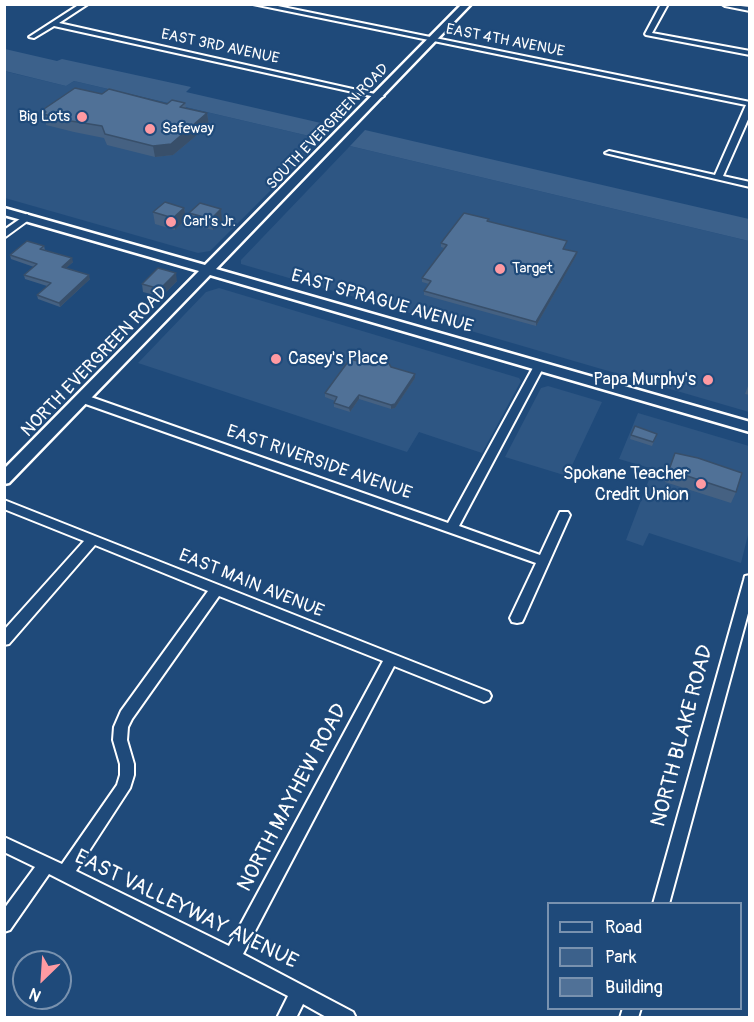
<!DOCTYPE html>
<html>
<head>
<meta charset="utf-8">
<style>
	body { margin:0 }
	#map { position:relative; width:754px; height:1022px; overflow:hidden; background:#1f4a7a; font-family:Pangolin,sans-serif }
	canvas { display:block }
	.frame { position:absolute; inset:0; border:6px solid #fff; pointer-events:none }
	.legend { position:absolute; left:547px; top:902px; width:195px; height:108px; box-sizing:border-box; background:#1f4a7a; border:2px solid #7992af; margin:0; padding:8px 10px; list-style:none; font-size:18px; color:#fff }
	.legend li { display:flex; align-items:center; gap:12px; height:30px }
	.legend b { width:30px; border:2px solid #7992af }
	.north { position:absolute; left:12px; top:950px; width:60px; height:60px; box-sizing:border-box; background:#1f4a7a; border:2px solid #7992af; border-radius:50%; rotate:205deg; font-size:16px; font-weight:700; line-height:24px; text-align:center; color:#fff }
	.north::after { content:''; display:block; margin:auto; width:21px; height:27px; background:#ff9aa2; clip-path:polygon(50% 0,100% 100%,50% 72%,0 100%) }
</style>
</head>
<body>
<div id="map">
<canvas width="754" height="1022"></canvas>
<div class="frame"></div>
<ul class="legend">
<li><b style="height:8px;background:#1f4a7a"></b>Road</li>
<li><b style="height:16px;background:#3c618b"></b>Park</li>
<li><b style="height:16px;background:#507197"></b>Building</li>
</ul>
<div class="north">N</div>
</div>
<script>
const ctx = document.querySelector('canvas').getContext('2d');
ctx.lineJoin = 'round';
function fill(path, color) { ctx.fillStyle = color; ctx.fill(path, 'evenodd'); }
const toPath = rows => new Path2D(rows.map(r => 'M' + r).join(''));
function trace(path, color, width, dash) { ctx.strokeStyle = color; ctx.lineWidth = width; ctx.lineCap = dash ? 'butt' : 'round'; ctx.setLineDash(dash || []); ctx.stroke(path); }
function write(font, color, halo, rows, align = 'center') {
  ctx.font = font + ' Pangolin,sans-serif'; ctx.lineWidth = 4.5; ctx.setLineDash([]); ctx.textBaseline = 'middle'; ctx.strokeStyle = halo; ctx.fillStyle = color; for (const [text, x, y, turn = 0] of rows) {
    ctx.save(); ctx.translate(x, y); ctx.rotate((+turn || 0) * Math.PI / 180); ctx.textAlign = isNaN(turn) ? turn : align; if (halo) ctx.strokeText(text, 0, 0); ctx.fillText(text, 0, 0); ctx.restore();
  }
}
const built = toPath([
	[4,71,66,86,74,81,322,139,210,251,198,253,5,198],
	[350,146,749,241,749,412,241,264,241,260],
	[219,288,519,378,521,381,482,453,419,432,407,452,138,363,206,292],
	[548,386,602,402,567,476,505,457,541,388],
	[638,413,749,446,749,531,741,563,649,533,643,546,626,540,653,469,619,459]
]);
const green = toPath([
	[5,49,57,61,62,59,191,87,186,92,334,126,322,139,74,81,66,86,5,71],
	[365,130,749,219,749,241,350,146]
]);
const minor = toPath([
	[80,4,88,4,59,23,384,96,380,98,54,26,34,38,29,37,80,4],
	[253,4,268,4,750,102,750,115,723,176,750,182,750,187,605,153,609,151,715,175,746,105,253,4],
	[661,4,668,4,652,33,750,51,750,55,646,35,645,34,661,4],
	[722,4,750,7,750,11,725,6,722,4],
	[27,214,31,217,30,219,4,238,4,230,27,214],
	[539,363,544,366,459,526,540,555,560,512,568,512,570,515,524,618,522,622,517,623,512,622,510,618,536,563,80,402,79,399,80,396,88,396,448,523,534,366,539,363],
	[4,500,489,692,491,696,489,700,484,702,394,666,243,954,353,1012,356,1018,328,1018,303,1004,296,1018,277,1018,288,996,49,874,10,930,4,932,4,909,35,867,4,852,4,837,62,864,117,785,120,775,120,764,113,740,114,727,121,711,208,591,95,545,9,644,4,645,4,630,84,541,4,509,4,500],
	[219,596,383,661,229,946,76,871,130,788,134,775,134,764,127,740,128,727,132,719,219,596],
	[750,575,750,606,669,904,653,904,744,580,745,576,750,575],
	[623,1008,641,1008,638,1018,620,1018,623,1008]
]);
const major = toPath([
	[462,4,471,4,216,269,750,422,750,432,210,275,9,483,4,484,4,469,199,271,4,215,4,208,205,265,462,4]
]);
const wall = toPath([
	[102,94,167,104,185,103,186,108,207,113,209,125,173,155,155,157,107,145,104,138,74,132,46,125,46,123,44,123,41,111],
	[184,208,186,219,175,230,155,224,153,212],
	[189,213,222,221,213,230,191,225],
	[489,219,489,222,567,241,564,249,577,252,576,256,536,326,424,295,424,291,429,284,422,282,422,278,444,248,441,247,441,243],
	[44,246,45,250,73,262,66,268,90,279,60,307,38,299,37,295,47,286,25,279,24,275,34,267,11,259,10,255],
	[177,281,161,297,143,292,142,284],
	[372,365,391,367,415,374,415,378,395,408,391,409,359,399,350,412,334,407,334,403,335,401,325,397,325,393],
	[750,381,750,395,745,394],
	[657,434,652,446,630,439,631,435],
	[675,453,736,492,731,503,665,482]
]);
const shadedWall = toPath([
	[207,113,209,125,173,155,155,157,153,146],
	[184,208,186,219,175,230,173,218],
	[221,209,222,221,213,230,211,219],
	[577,252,576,256,536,326,536,322],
	[72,258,73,262,63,271,62,267],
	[176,273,177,281,161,297,160,289],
	[89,275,90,279,60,307,59,303],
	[415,374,415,378,395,408,391,409,391,405],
	[359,395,359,399,350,412,349,408]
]);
const building = toPath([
	[75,88,102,94,109,89,167,104,172,100,185,103,180,107,207,113,171,144,153,146,105,134,102,126,71,121,43,114,46,112,41,111,75,88],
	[165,202,184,208,173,218,153,212,165,202],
	[200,203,221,209,211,219,189,213,200,203],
	[464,213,489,219,487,221,567,241,563,249,577,252,536,322,424,291,431,281,422,278,447,245,441,243,464,213],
	[27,241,44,246,40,249,72,258,62,267,89,275,59,303,37,295,51,283,24,275,37,264,10,255,27,241],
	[158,268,176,273,160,289,142,284,158,268],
	[350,359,372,365,388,362,391,367,415,374,395,404,391,405,359,395,349,408,334,403,337,397,325,393,350,359],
	[635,426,657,434,653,442,631,435,635,426],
	[675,453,698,458,742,473,736,492,669,470,675,453]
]);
const markers = [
	[82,117,6,"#ff9aa2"],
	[150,129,6,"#ff9aa2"],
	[171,222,6,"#ff9aa2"],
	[500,269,6,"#ff9aa2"],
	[276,359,6,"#ff9aa2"],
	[708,380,6,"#ff9aa2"],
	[701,484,6,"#ff9aa2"]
];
const farStreetnames = [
	["EAST 4TH AVENUE",505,41,11],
	["EAST 3RD AVENUE",220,47,12],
	["SOUTH EVERGREEN ROAD",328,127,-46]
];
const farPoinames = [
	["Big Lots",70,117,"right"],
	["Safeway",162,129],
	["Carl's Jr.",183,222],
	["Target",512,269]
];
const streetNames = [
	["EAST SPRAGUE AVENUE",382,302,16],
	["NORTH EVERGREEN ROAD",95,362,-46],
	["EAST RIVERSIDE AVENUE",319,463,19],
	["EAST MAIN AVENUE",251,584,22]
];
const poiNames = [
	["Casey's Place",288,359,"left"],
	["Papa Murphy's",696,380],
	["Spokane Teacher",689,474],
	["Credit Union",689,495]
];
const nearStreetnames = [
	["NORTH BLAKE ROAD",683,736,-75],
	["NORTH MAYHEW ROAD",293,798,-62],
	["EAST VALLEYWAY AVENUE",186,910,26]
];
fill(built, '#2e5683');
fill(green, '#3c618b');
trace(minor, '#fff', 4);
trace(major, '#fff', 5);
fill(minor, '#1f4a7a');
fill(major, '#1f4a7a');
fill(wall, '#456182');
fill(shadedWall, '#384f6a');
fill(building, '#507197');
trace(building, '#384f6a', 1.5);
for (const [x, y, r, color] of markers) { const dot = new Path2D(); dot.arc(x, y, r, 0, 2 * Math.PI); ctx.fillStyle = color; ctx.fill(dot); trace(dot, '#1f4a7a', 2); }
write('15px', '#fff', '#1f4a7a', farStreetnames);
write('15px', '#fff', '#1f4a7a', farPoinames, 'left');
write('18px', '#fff', '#1f4a7a', streetNames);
write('18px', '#fff', '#1f4a7a', poiNames, 'right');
write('21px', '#fff', '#1f4a7a', nearStreetnames);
</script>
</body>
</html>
